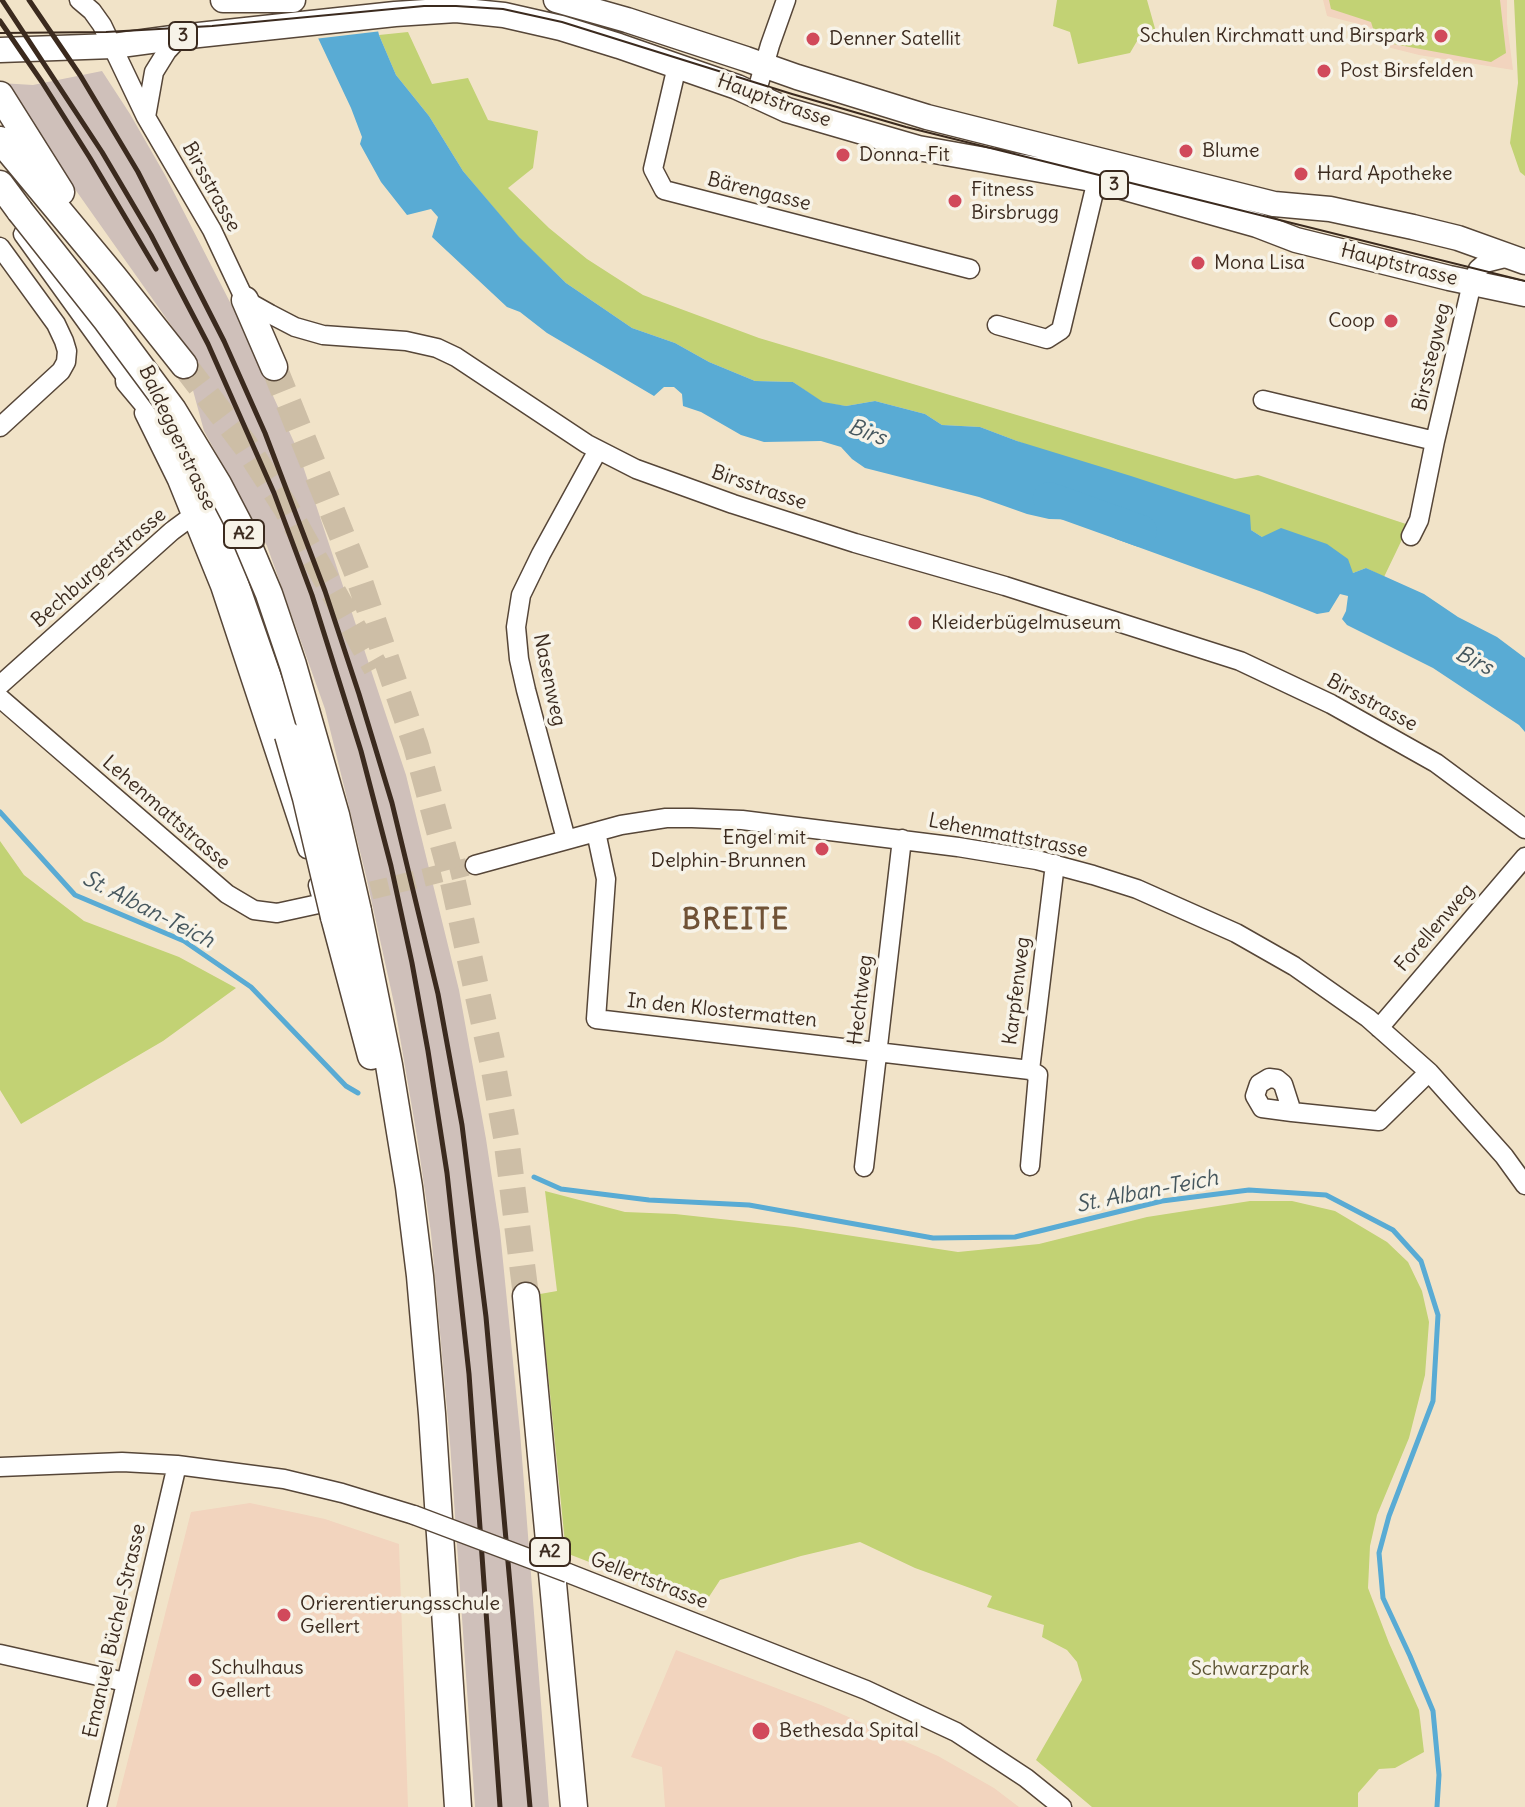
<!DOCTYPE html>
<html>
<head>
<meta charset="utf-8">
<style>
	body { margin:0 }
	canvas { display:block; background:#f1e3c8 }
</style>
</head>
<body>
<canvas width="1525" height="1807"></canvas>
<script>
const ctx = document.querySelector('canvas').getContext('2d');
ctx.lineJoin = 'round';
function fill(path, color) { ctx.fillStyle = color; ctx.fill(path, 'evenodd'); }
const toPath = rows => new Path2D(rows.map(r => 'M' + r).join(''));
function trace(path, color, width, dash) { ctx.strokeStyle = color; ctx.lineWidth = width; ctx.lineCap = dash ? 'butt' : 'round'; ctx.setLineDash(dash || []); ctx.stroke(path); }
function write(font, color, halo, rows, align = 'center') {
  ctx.font = font + ' Delius,sans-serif'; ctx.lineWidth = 7; ctx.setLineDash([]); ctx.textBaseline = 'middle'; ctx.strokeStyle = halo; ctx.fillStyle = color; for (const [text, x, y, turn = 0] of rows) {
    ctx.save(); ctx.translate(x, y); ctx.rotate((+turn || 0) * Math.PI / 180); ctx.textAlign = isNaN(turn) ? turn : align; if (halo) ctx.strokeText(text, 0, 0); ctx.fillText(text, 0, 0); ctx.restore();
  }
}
const built = toPath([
	[1323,0,1507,0,1507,23,1513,70,1419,55,1375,44,1370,27,1327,16],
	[250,1503,325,1519,399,1544,408,1807,116,1807,191,1512],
	[676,1650,821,1705,938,1756,994,1788,1019,1807,665,1807,662,1767,631,1757]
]);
const industrial = toPath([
	[102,71,130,114,165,175,235,312,298,451,406,775,459,990,486,1139,500,1231,520,1432,549,1807,475,1807,450,1443,431,1233,417,1137,395,1008,366,876,325,709,267,546,204,431,178,335,0,83,33,85]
]);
const green = toPath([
	[1057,0,1147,0,1156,32,1140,36,1130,53,1078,64,1070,32,1053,26],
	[1329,0,1500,0,1506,53,1491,62,1377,41,1371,22,1331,9],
	[1514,0,1525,0,1525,176,1520,172,1510,143,1518,83],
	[408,32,432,84,468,78,488,120,538,131,533,168,508,188,549,228,587,259,643,295,759,338,1067,430,1235,479,1258,475,1409,525,1384,577,1366,568,1353,573,1262,537,1251,530,980,427,942,425,925,414,875,401,846,406,823,403,793,382,755,381,709,362,675,343,632,328,566,283,520,239,463,171,429,116,396,75,379,35],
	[0,841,24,875,84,921,179,957,236,988,163,1041,21,1124,0,1090],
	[545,1191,625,1212,675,1214,794,1227,958,1252,1039,1244,1147,1217,1250,1201,1292,1201,1335,1211,1387,1242,1408,1262,1422,1291,1429,1322,1425,1375,1409,1438,1377,1515,1370,1546,1368,1588,1389,1643,1419,1710,1424,1752,1395,1768,1379,1769,1358,1793,1358,1807,1092,1807,1036,1760,1082,1680,1077,1662,1067,1650,1042,1637,1044,1625,987,1607,992,1596,915,1568,860,1542,801,1556,720,1580,703,1606,566,1553,540,1294,557,1291]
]);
const water = toPath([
	[371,0,379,35,396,75,429,116,463,171,519,237,566,283,632,328,675,343,709,362,755,381,793,382,823,402,846,406,875,401,925,414,942,425,980,427,1017,441,1131,476,1250,515,1251,530,1262,537,1281,528,1327,544,1348,559,1353,573,1366,568,1424,594,1458,617,1497,637,1525,658,1525,732,1519,725,1433,668,1347,625,1342,619,1346,611,1348,596,1340,594,1329,612,1317,614,1262,592,1116,539,1097,529,1106,507,1098,500,1086,520,1049,519,1027,514,979,497,865,468,852,459,841,447,821,441,764,442,741,435,701,412,683,406,682,394,674,387,664,387,654,396,547,333,520,312,507,307,432,237,438,217,431,209,407,215,381,182,360,144,362,137,351,108,318,38]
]);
const pier = toPath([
	[304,0,375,0,382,31,314,39]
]);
const stream = toPath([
	[0,812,75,895,184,941,251,987,346,1086,358,1093],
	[534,1177,561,1189,649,1200,749,1205,933,1238,1015,1237,1162,1201,1249,1190,1326,1195,1393,1230,1421,1261,1438,1315,1433,1401,1389,1516,1379,1553,1383,1598,1410,1656,1433,1711,1439,1775,1437,1807]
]);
const river = toPath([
	[1049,498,1141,531]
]);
const minorTunnel = toPath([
	[345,897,475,865]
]);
const highwayTunnel = toPath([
	[184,365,246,446,286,508,376,668],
	[274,367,357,573,416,746,453,882,493,1065,506,1137,526,1296]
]);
const minor = toPath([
	[79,0,92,11,102,25,146,117,212,230,245,300,270,314,295,327,323,335,406,341,437,348,456,357,587,444,636,469,733,504,855,543,1005,586,1240,661,1331,704,1436,763,1525,829],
	[677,66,653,169,664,190,970,269],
	[756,94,770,45,786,0],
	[146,117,154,72,167,51,180,37],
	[23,234,129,381,133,390],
	[0,247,56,324,64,341,67,351,66,362,61,371,0,427],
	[997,325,1047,339,1061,330,1100,167],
	[1263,400,1435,441,1472,283,1478,269,1485,263,1509,257],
	[144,413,177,480,220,586,307,849],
	[1411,536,1419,520,1435,441],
	[0,685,172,531,191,517],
	[0,698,227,894,254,910,277,913,323,903,318,885],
	[596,832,606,879,596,1019,1030,1070],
	[566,839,526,690,519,659,516,627,521,595,541,554,598,450],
	[475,865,621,825,666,818,692,818,742,820,958,847,1037,860,1093,875,1137,889,1236,933,1294,966,1368,1018,1429,1072,1504,1156,1525,1185],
	[1379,1028,1525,857],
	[1030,1070,1055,864],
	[1030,1070,1038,1075,1030,1166],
	[1292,1112,1283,1084,1277,1079,1269,1078,1259,1084,1255,1096,1262,1108,1292,1112,1379,1121,1429,1072],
	[864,1167,902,839],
	[0,1467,122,1462,177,1465,284,1479,342,1493,414,1515],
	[568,1573,866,1690,956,1732,1026,1778,1062,1807],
	[0,1654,125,1682],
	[97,1807,177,1465]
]);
const major = toPath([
	[223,0,293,0],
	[556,0,627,20,746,59,797,77,927,117,1274,204,1330,209,1413,227,1458,238,1525,262],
	[0,50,113,46,180,37,395,14,456,10,504,15,561,28,619,46,737,87,787,110,918,148,1097,180,1257,225,1296,240,1449,278,1525,294]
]);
const highway = toPath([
	[0,95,61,192],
	[0,140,114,277,184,365],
	[0,184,20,211],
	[245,300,274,367],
	[129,381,155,412,177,442,192,472,223,549,288,735],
	[358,911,389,1065,409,1187,420,1276,432,1414,458,1807],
	[334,917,371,1056],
	[526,1296,574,1807]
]);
const tram = toPath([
	[0,33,106,32,212,26,424,6,456,6,503,9,562,22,792,94,906,127,1525,281]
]);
const rail = toPath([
	[2,0,102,152,151,235,208,344,274,493,312,595,361,751,391,866,412,963,428,1051,447,1173,469,1374,500,1807],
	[29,0,80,75,138,172,224,341,265,433,325,591,359,694,392,803,438,994,462,1125,486,1317,530,1807],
	[0,21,42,82,90,158,156,269]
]);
const minorBridge = toPath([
	[414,1515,568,1573]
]);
const highwayBridge = toPath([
	[20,211,107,321,173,410,218,484,242,530,269,594,293,665,336,815,358,911],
	[288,735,306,798,334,917]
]);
const markers = [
	[1441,36,8,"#d1495b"],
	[813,39,8,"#d1495b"],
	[1324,71,8,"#d1495b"],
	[1186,151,8,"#d1495b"],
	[843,155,8,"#d1495b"],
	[1301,174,8,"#d1495b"],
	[955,201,8,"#d1495b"],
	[1198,263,8,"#d1495b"],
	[1391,321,8,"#d1495b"],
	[915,623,8,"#d1495b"],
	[822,849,8,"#d1495b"],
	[284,1615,8,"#d1495b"],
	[195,1680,8,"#d1495b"],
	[761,1731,10,"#d1495b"]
];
const shields = [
	[183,36,28],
	[1114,185,28],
	[244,534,40],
	[550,1552,40]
];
const shieldNames = [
	["3",183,36],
	["3",1114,185],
	["A2",244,534],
	["A2",550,1552]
];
const poiNames = [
	["Schulen Kirchmatt und Birspark",1425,36,"right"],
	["Denner Satellit",829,39],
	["Post Birsfelden",1340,71],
	["Blume",1202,151],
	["Donna-Fit",859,155],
	["Hard Apotheke",1317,174],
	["Fitness",971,190],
	["Birsbrugg",971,213],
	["Mona Lisa",1214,263],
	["Coop",1375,321,"right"],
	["Kleiderbügelmuseum",931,623],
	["Engel mit",806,838,"right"],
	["Delphin-Brunnen",806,861,"right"],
	["Orierentierungsschule",300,1604],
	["Gellert",300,1627],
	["Schulhaus",211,1668],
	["Gellert",211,1691],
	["Bethesda Spital",779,1731]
];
const streetNames = [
	["Hauptstrasse",774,101,20],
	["Birsstrasse",211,187,61],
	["Bärengasse",759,192,14],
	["Hauptstrasse",1399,265,14],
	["Birsstegweg",1432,357,-77],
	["Baldeggerstrasse",177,438,65],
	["Birsstrasse",759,488,19],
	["Bechburgerstrasse",99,568,-41],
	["Nasenweg",549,680,78],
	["Birsstrasse",1372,703,28],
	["Lehenmattstrasse",166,813,41],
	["Lehenmattstrasse",1008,836,11],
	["Forellenweg",1435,928,-49],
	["Karpfenweg",1017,991,-83],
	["Hechtweg",861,1000,-83],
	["In den Klostermatten",722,1011,6],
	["Gellertstrasse",649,1581,21],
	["Emanuel Büchel-Strasse",115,1631,-77]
];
const parkNames = [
	["Schwarzpark",1250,1669]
];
const waterNames = [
	["Birs",867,433,20],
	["Birs",1474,661,27],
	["St. Alban-Teich",148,910,27],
	["St. Alban-Teich",1147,1192,-11]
];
const districtNames = [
	["BREITE",736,921]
];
fill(built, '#f2d4be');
fill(industrial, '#cfc0ba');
fill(green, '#c2d274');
fill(water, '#59abd4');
fill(pier, '#f1e3c8');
trace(stream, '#59abd4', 5);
trace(river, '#59abd4', 32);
trace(minorTunnel, '#cdbea6', 18, [18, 9]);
trace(highwayTunnel, '#cdbea6', 26, [26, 13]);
trace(minor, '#564638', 21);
trace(major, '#564638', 27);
trace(highway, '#564638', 29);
trace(minor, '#fff', 18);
trace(major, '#fff', 24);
trace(highway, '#fff', 26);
trace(tram, '#3b2a1e', 2);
trace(rail, '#3b2a1e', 5);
trace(minorBridge, '#564638', 21, []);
trace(highwayBridge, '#564638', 29, []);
trace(minorBridge, '#fff', 18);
trace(highwayBridge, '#fff', 26);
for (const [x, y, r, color] of markers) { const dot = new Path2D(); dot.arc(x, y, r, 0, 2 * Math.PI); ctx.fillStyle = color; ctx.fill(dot); trace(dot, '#f7f3e8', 3); }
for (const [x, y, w] of shields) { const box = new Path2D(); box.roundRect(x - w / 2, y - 14, w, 28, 6); ctx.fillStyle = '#f7f3e8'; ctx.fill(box); trace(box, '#3b2a1e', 2); }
write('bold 18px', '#3b2a1e', null, shieldNames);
write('20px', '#3b2a1e', '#f7f3e8', poiNames, 'left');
write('20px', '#3b2a1e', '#f7f3e8', streetNames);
write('20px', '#5d5434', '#f7f3e8', parkNames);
write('italic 22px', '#46575e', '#f7f3e8', waterNames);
ctx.letterSpacing = '2px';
write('bold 28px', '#705236', '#f7f3e8', districtNames);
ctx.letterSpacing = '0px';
</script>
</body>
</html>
